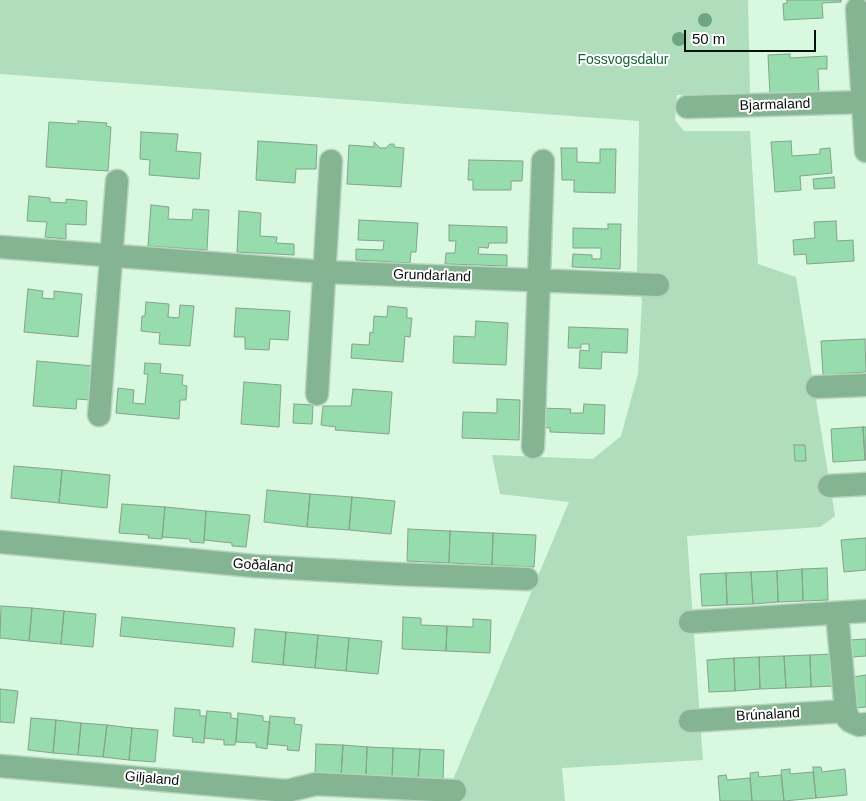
<!DOCTYPE html>
<html>
<head>
<meta charset="utf-8">
<style>
	body { margin:0 }
	#map { position:relative; width:866px; height:801px; overflow:hidden; background:#d8f8e0; font-family:Arial,sans-serif }
	canvas { display:block }
	.scale { position:absolute; left:684px; top:30px; width:132px; height:22px; box-sizing:border-box; border:2px solid #06110a; border-top:0; padding-left:6px; font-size:15px; line-height:18px; white-space:nowrap; color:#06110a; -webkit-text-stroke:4px #fff; paint-order:stroke }
</style>
</head>
<body>
<div id="map">
<canvas width="866" height="801"></canvas>
<div class="scale">50 m</div>
</div>
<script>
const ctx = document.querySelector('canvas').getContext('2d');
ctx.lineJoin = 'round';
function fill(path, color) { ctx.fillStyle = color; ctx.fill(path, 'evenodd'); }
const toPath = rows => new Path2D(rows.map(r => 'M' + r).join(''));
function trace(path, color, width, dash) { ctx.strokeStyle = color; ctx.lineWidth = width; ctx.lineCap = dash ? 'butt' : 'round'; ctx.setLineDash(dash || []); ctx.stroke(path); }
function write(font, color, halo, rows, align = 'center') {
  ctx.font = font + ' Arial,sans-serif'; ctx.lineWidth = 4; ctx.setLineDash([]); ctx.textBaseline = 'middle'; ctx.strokeStyle = halo; ctx.fillStyle = color; for (const [text, x, y, turn = 0] of rows) {
    ctx.save(); ctx.translate(x, y); ctx.rotate((+turn || 0) * Math.PI / 180); ctx.textAlign = isNaN(turn) ? turn : align; if (halo) ctx.strokeText(text, 0, 0); ctx.fillText(text, 0, 0); ctx.restore();
  }
}
const green = toPath([
	[0,0,748,0,750,93,677,95,675,120,684,131,750,131,758,264,796,277,835,516,820,527,687,536,703,760,562,768,565,801,444,801,569,502,500,494,492,455,593,459,621,436,638,374,642,301,637,272,639,121,0,74]
]);
const building = toPath([
	[787,0,841,0,841,2,822,3,823,18,784,20,783,4,787,3,787,0],
	[790,54,790,58,827,56,827,69,818,69,819,92,770,95,768,55,790,54],
	[78,121,107,123,106,126,111,127,108,171,46,167,49,122,78,124,78,121],
	[141,132,178,134,176,151,201,153,199,179,149,175,150,160,140,159,141,132],
	[258,141,317,145,316,169,296,169,295,183,256,180,258,141],
	[791,141,792,156,820,154,820,149,830,148,832,173,800,176,801,190,775,192,771,142,791,141],
	[374,142,380,148,386,148,390,144,394,144,394,147,404,148,401,187,347,184,349,145,374,147,374,142],
	[561,148,577,148,577,162,600,163,600,149,616,149,615,193,574,192,574,180,562,180,561,148],
	[469,160,523,161,522,181,511,181,511,190,473,190,473,180,468,180,469,160],
	[834,177,835,188,814,189,813,179,834,177],
	[29,196,50,198,50,202,66,203,66,199,87,201,86,225,66,224,66,239,45,237,47,222,27,221,29,196],
	[151,205,169,207,168,219,192,220,193,209,209,210,207,250,148,246,151,205],
	[239,211,261,213,260,236,277,237,276,243,294,244,294,255,237,252,239,211],
	[359,220,418,223,416,252,411,252,410,263,356,260,356,249,383,250,384,241,358,240,359,220],
	[836,221,837,241,853,240,854,261,807,264,806,254,794,255,793,240,815,238,814,222,836,221],
	[608,224,621,224,620,269,572,267,573,254,592,255,592,259,601,259,601,248,573,248,573,228,608,229,608,224],
	[449,225,507,227,507,243,489,243,488,248,479,247,478,254,507,255,507,266,445,264,446,253,455,253,456,241,449,241,449,225],
	[28,289,43,291,42,298,54,299,54,291,82,294,78,337,24,332,28,289],
	[146,302,169,304,168,317,179,318,180,305,194,306,190,346,159,344,160,333,141,331,142,316,145,316,146,302],
	[388,306,407,308,407,318,412,318,410,337,405,336,403,362,351,358,352,344,369,345,370,332,373,333,374,316,387,317,388,306],
	[236,308,290,311,288,340,270,339,269,350,245,349,245,337,234,337,236,308],
	[476,321,508,323,506,365,453,363,454,336,475,337,476,321],
	[569,327,628,329,627,353,602,352,601,369,579,368,580,350,589,351,589,344,581,344,581,348,568,348,569,327],
	[865,339,866,372,823,375,821,341,865,339],
	[37,361,93,366,90,400,77,399,76,409,33,406,37,361],
	[145,363,161,364,160,373,183,375,182,385,187,386,186,400,180,400,179,419,116,413,118,388,134,390,133,403,145,404,148,374,144,374,145,363],
	[244,382,281,385,279,427,241,424,244,382],
	[353,389,392,392,389,434,335,430,336,427,321,425,323,406,351,406,353,389],
	[497,399,520,400,519,440,462,438,463,412,497,413,497,399],
	[294,404,313,405,312,424,293,423,294,404],
	[584,404,605,405,604,434,550,432,550,428,539,427,540,408,571,409,570,413,583,413,584,404],
	[863,427,865,460,833,462,831,429,863,427],
	[863,427,866,427,866,460,865,460,863,427],
	[794,445,805,445,806,461,795,461,794,445],
	[14,466,62,470,59,503,11,498,14,466],
	[62,470,110,475,107,508,59,503,62,470],
	[267,490,310,494,307,527,264,522,267,490],
	[310,494,352,497,349,530,307,527,310,494],
	[352,497,395,501,391,534,349,530,352,497],
	[122,504,165,507,162,539,148,538,149,535,119,533,122,504],
	[165,507,206,511,204,543,190,542,190,539,162,537,165,507],
	[206,511,250,515,246,547,232,546,232,543,204,540,206,511],
	[408,529,450,531,449,563,407,561,408,529],
	[450,531,493,533,492,565,449,563,450,531],
	[493,533,536,535,534,567,492,565,493,533],
	[866,538,866,570,844,572,841,540,866,538],
	[827,568,828,600,803,601,802,569,827,568],
	[802,569,803,601,778,602,777,571,802,569],
	[777,571,778,602,753,604,751,572,777,571],
	[751,572,753,604,727,605,726,573,751,572],
	[726,573,727,605,702,606,700,574,726,573],
	[1,606,32,608,29,641,0,638,1,606],
	[32,608,64,611,61,644,29,641,32,608],
	[64,611,96,614,93,647,61,644,64,611],
	[122,617,235,628,233,647,120,636,122,617],
	[403,617,421,618,421,625,447,626,446,651,402,649,403,617],
	[473,619,491,620,490,653,446,651,447,626,473,627,473,619],
	[255,629,286,632,283,665,252,662,255,629],
	[286,632,318,635,315,668,283,665,286,632],
	[318,635,349,638,346,671,315,668,318,635],
	[349,638,382,641,378,674,346,671,349,638],
	[866,639,866,656,851,657,850,640,866,639],
	[835,654,836,686,811,687,810,655,835,654],
	[810,655,811,687,786,688,784,656,810,655],
	[784,656,786,688,760,689,759,657,784,656],
	[759,657,760,689,735,691,734,658,759,657],
	[734,658,735,691,709,692,707,660,734,658],
	[866,675,866,707,856,708,853,677,866,675],
	[0,689,18,691,14,723,0,722,0,689],
	[175,708,200,710,200,716,206,716,204,743,192,742,193,738,173,736,175,708],
	[207,711,231,713,231,718,238,719,235,745,224,745,224,740,204,738,207,711],
	[238,713,263,716,263,721,270,722,267,749,256,747,256,743,236,742,238,713],
	[270,716,295,718,294,724,302,725,299,751,287,750,288,746,267,744,270,716],
	[31,718,56,720,53,753,28,750,31,718],
	[56,720,81,723,78,755,53,753,56,720],
	[81,723,107,725,103,757,78,755,81,723],
	[107,725,132,728,129,760,103,757,107,725],
	[132,728,158,730,155,762,129,760,132,728],
	[316,744,343,745,341,776,315,775,316,744],
	[343,745,367,747,366,778,341,776,343,745],
	[367,747,393,748,392,779,366,778,367,747],
	[393,748,420,749,418,780,392,779,393,748],
	[420,749,444,750,443,781,418,780,420,749],
	[813,767,821,767,822,772,845,769,847,795,816,798,813,767],
	[790,769,790,774,813,772,816,798,784,801,781,770,790,769],
	[758,772,759,777,781,775,784,801,752,801,750,773,758,772],
	[726,775,727,780,750,778,752,801,720,801,718,776,726,775]
]);
const minor = toPath([
	[857,9,866,151],
	[687,107,866,102],
	[0,247,325,272,658,285],
	[817,387,866,385],
	[317,394,331,161],
	[99,415,117,181],
	[533,447,543,161],
	[829,486,866,484],
	[0,542,254,566,396,574,527,579],
	[690,622,866,611],
	[846,711,848,719,850,721,859,725,866,724],
	[690,721,846,711,837,613],
	[0,766,287,791,316,784,455,791]
]);
const trees = [
	[705,20],
	[679,39]
];
const parkNames = [
	["Fossvogsdalur",623,60]
];
const streetNames = [
	["Bjarmaland",775,105,-2],
	["Grundarland",432,276,2],
	["Goðaland",263,566,4],
	["Brúnaland",768,715,-3],
	["Giljaland",152,779,5]
];
fill(green, '#b0ddbc');
fill(building, '#97dcac');
trace(building, '#84a28c', 1);
trace(minor, '#b6d3be', 25);
trace(minor, '#84b492', 22);
ctx.fillStyle = '#6ea684';
for (const [x, y] of trees) { ctx.beginPath(); ctx.arc(x, y, 7, 0, 2 * Math.PI); ctx.fill(); }
write('14px', '#176338', '#fff', parkNames);
write('14px', '#06110a', '#fff', streetNames);
</script>
</body>
</html>
